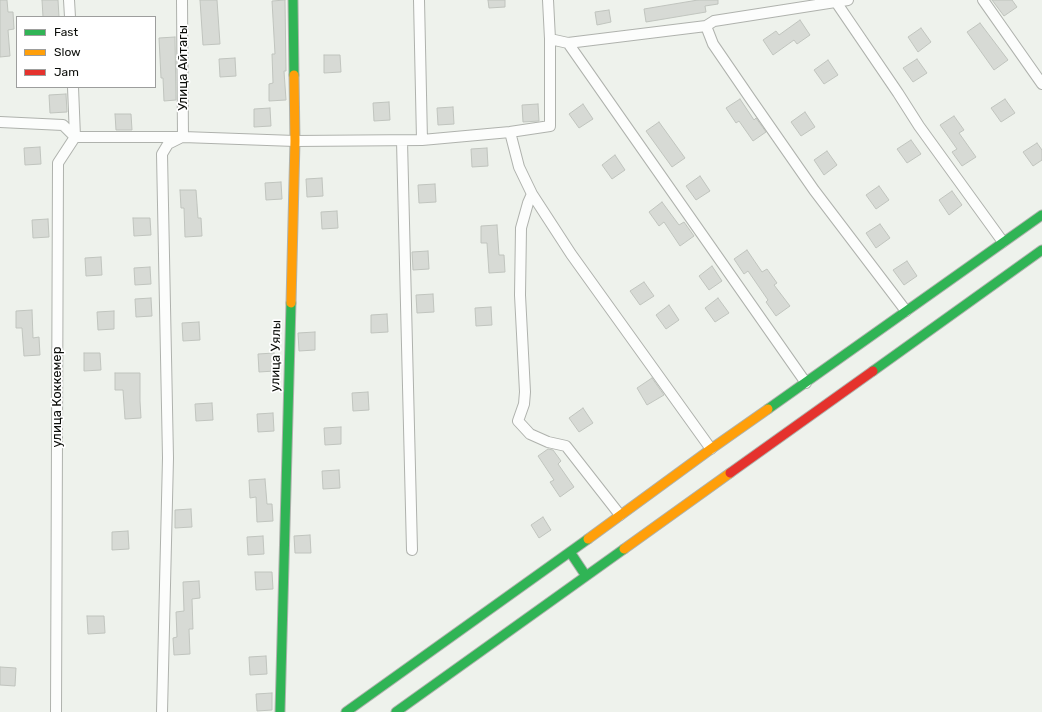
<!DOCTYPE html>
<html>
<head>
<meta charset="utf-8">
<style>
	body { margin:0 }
	#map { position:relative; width:1042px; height:712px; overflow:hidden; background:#eef2ec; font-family:Rubik,sans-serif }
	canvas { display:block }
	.legend { position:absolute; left:16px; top:16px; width:140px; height:72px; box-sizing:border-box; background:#fff; border:1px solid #9d9e9d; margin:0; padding:5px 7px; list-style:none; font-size:12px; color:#0b0d09 }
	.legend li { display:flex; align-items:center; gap:8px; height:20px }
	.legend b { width:20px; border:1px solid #9d9e9d }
</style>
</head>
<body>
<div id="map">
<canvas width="1042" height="712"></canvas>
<ul class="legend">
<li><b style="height:5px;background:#30b455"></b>Fast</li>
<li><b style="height:5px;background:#ff9f0a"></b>Slow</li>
<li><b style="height:5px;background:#e5322d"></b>Jam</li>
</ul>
</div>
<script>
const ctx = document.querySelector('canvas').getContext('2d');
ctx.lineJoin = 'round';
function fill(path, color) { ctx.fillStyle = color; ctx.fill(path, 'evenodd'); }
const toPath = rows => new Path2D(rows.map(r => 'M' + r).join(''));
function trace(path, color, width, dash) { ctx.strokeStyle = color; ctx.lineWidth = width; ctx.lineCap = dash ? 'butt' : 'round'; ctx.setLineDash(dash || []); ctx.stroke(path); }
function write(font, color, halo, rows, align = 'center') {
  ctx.font = font + ' Rubik,sans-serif'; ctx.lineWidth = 3.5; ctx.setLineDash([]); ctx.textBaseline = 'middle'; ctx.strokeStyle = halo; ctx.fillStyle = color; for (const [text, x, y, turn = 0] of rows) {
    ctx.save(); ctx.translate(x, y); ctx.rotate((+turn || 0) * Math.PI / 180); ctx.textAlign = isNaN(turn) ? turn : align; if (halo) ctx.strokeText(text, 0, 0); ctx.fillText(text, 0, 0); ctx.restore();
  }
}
const building = toPath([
	[0,0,7,0,8,12,13,12,14,29,8,30,10,56,0,57,0,0],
	[42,0,58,0,59,17,43,17,42,0],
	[200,0,217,0,220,44,203,45,200,0],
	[285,0,286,71,284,71,286,100,269,101,269,84,273,83,272,54,275,54,272,1,285,0],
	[488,0,505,0,505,7,489,8,488,0],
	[698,0,718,0,718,4,705,6,706,12,646,22,644,9,698,0],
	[992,0,1012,0,1017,7,1004,16,992,0],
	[609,10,611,22,597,25,595,12,609,10],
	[800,20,810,35,797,44,794,40,773,55,763,40,776,31,779,35,800,20],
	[980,23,1008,60,994,70,967,32,980,23],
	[921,28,931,42,918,52,908,37,921,28],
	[175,37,176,100,164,101,163,78,161,78,159,38,175,37],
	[324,55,340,55,341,72,324,73,324,55],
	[235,58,236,76,220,77,219,59,235,58],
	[917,59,927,73,913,82,903,68,917,59],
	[828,60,838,75,824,84,814,70,828,60],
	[66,94,67,112,50,113,49,95,66,94],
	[740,99,754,120,756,118,766,132,753,141,739,121,736,123,726,108,740,99],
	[1005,99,1015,113,1001,122,991,108,1005,99],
	[389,102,390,120,374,121,373,103,389,102],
	[538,104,539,121,523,122,522,105,538,104],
	[583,104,593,119,579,128,569,114,583,104],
	[453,107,454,124,438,125,437,108,453,107],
	[270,108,271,126,254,127,254,109,270,108],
	[805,112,815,127,801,136,791,122,805,112],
	[115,114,131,114,132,130,116,130,115,114],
	[954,116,964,130,959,133,976,157,962,166,952,152,957,149,940,125,954,116],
	[659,122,685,158,672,167,646,131,659,122],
	[911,140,921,154,907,163,897,149,911,140],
	[1037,143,1042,150,1042,160,1033,166,1023,152,1037,143],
	[40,147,41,164,25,165,24,148,40,147],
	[487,148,488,166,472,167,471,149,487,148],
	[827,151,837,165,824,175,814,160,827,151],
	[615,155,625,170,612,179,602,165,615,155],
	[700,176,710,191,696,200,686,186,700,176],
	[322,178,323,196,307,197,306,179,322,178],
	[281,182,282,199,266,200,265,183,281,182],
	[435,184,436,202,419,203,418,185,435,184],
	[879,186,889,200,876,209,866,195,879,186],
	[180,190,196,190,198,218,201,218,202,236,185,237,184,208,181,208,180,190],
	[952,191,962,205,949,215,939,200,952,191],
	[662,202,679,225,684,222,694,236,680,246,664,222,659,226,649,212,662,202],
	[337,211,338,228,322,229,321,212,337,211],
	[133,218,150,218,151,235,134,236,133,218],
	[48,219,49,237,33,238,32,220,48,219],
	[880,224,890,238,876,248,866,233,880,224],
	[497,225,499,255,504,255,505,272,489,273,487,243,481,243,481,226,497,225],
	[747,250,762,272,767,269,777,283,774,285,790,306,776,316,766,302,768,300,748,271,744,274,734,259,747,250],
	[428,251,429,269,413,270,412,252,428,251],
	[101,257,102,275,86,276,85,258,101,257],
	[907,261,917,276,904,285,893,270,907,261],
	[712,266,722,281,709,290,699,276,712,266],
	[150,267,151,284,135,285,134,268,150,267],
	[644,282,654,296,640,305,630,291,644,282],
	[433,294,434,312,417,313,416,295,433,294],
	[151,298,152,316,136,317,135,299,151,298],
	[718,298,729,313,715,322,705,308,718,298],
	[669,305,679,320,666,329,656,315,669,305],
	[491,307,492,325,476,326,475,308,491,307],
	[32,310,33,338,39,337,40,355,24,356,22,328,16,328,16,311,32,310],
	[114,311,114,329,98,330,97,312,114,311],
	[387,314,388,332,371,333,371,315,387,314],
	[199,322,200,340,183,341,182,323,199,322],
	[315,332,315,350,299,351,298,333,315,332],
	[84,353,100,353,101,370,84,371,84,353],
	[274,353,275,371,259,372,258,354,274,353],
	[115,373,140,373,140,401,141,418,125,419,123,390,115,390,115,373],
	[652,378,664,395,647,405,637,388,652,378],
	[368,392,369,410,353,411,352,393,368,392],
	[212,403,213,420,196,421,195,404,212,403],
	[583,408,593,423,579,432,569,418,583,408],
	[273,413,274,431,258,432,257,414,273,413],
	[341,427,341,444,325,445,324,428,341,427],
	[548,449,553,450,561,461,558,464,574,487,560,497,550,482,554,480,538,456,548,449],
	[339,470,340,488,323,489,322,471,339,470],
	[265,479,267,504,272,504,273,521,257,522,256,497,250,498,249,480,265,479],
	[191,509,192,527,175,528,175,510,191,509],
	[543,517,551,530,539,538,531,525,543,517],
	[128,531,129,549,112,550,112,532,128,531],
	[310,535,311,553,295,553,294,536,310,535],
	[263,536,264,554,248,555,247,537,263,536],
	[255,572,272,572,273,589,256,590,255,572],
	[199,581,200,598,192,599,193,629,189,629,190,654,174,655,173,638,177,637,176,612,184,611,183,582,199,581],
	[87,616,104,616,105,633,88,634,87,616],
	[266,656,267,674,250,675,249,657,266,656],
	[0,667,16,668,15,686,0,685,0,667],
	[272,693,272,710,257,711,256,694,272,693]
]);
const street = toPath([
	[69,0,70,17],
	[182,0,183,137],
	[419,0,422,140],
	[848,0,714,21,706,26,713,44,750,98,814,190,906,311],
	[983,0,1042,84],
	[836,2,898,93,919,126,1003,242],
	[550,39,568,43,706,26],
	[568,43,806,383],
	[0,122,63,125,75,137,183,137,295,141,422,140,510,132,550,126,550,39,548,0],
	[510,132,519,167,532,194,571,254,711,449],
	[402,141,412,550],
	[532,194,528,203,521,228,520,295,525,392,524,404,518,421,530,434,548,442,566,446,620,515],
	[56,712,58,163,75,137,73,87],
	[162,712,168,458,162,154,168,144,180,138]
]);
const fast = toPath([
	[293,0,294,75],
	[873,371,1042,250],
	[768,409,1042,215],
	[570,552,586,576],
	[280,712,291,303],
	[346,712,588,539],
	[396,712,624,549]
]);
const slow = toPath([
	[291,303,295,141,294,75],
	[588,539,711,449,768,409],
	[624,549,730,473]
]);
const jam = toPath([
	[730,473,873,371]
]);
const streetNames = [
	["Улица Айтагы",183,68,-90],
	["улица Уялы",276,356,-89],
	["улица Коккемер",57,397,-90]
];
fill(building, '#d7dad5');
trace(building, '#c0c4be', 1);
trace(street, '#afb2ad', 12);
trace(fast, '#afb2ad', 11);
trace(slow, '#afb2ad', 11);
trace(jam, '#afb2ad', 11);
trace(street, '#fcfdfc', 10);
trace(fast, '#30b455', 9);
trace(slow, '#ff9f0a', 9);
trace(jam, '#e5322d', 9);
write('13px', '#0b0d09', '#fff', streetNames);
</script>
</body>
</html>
